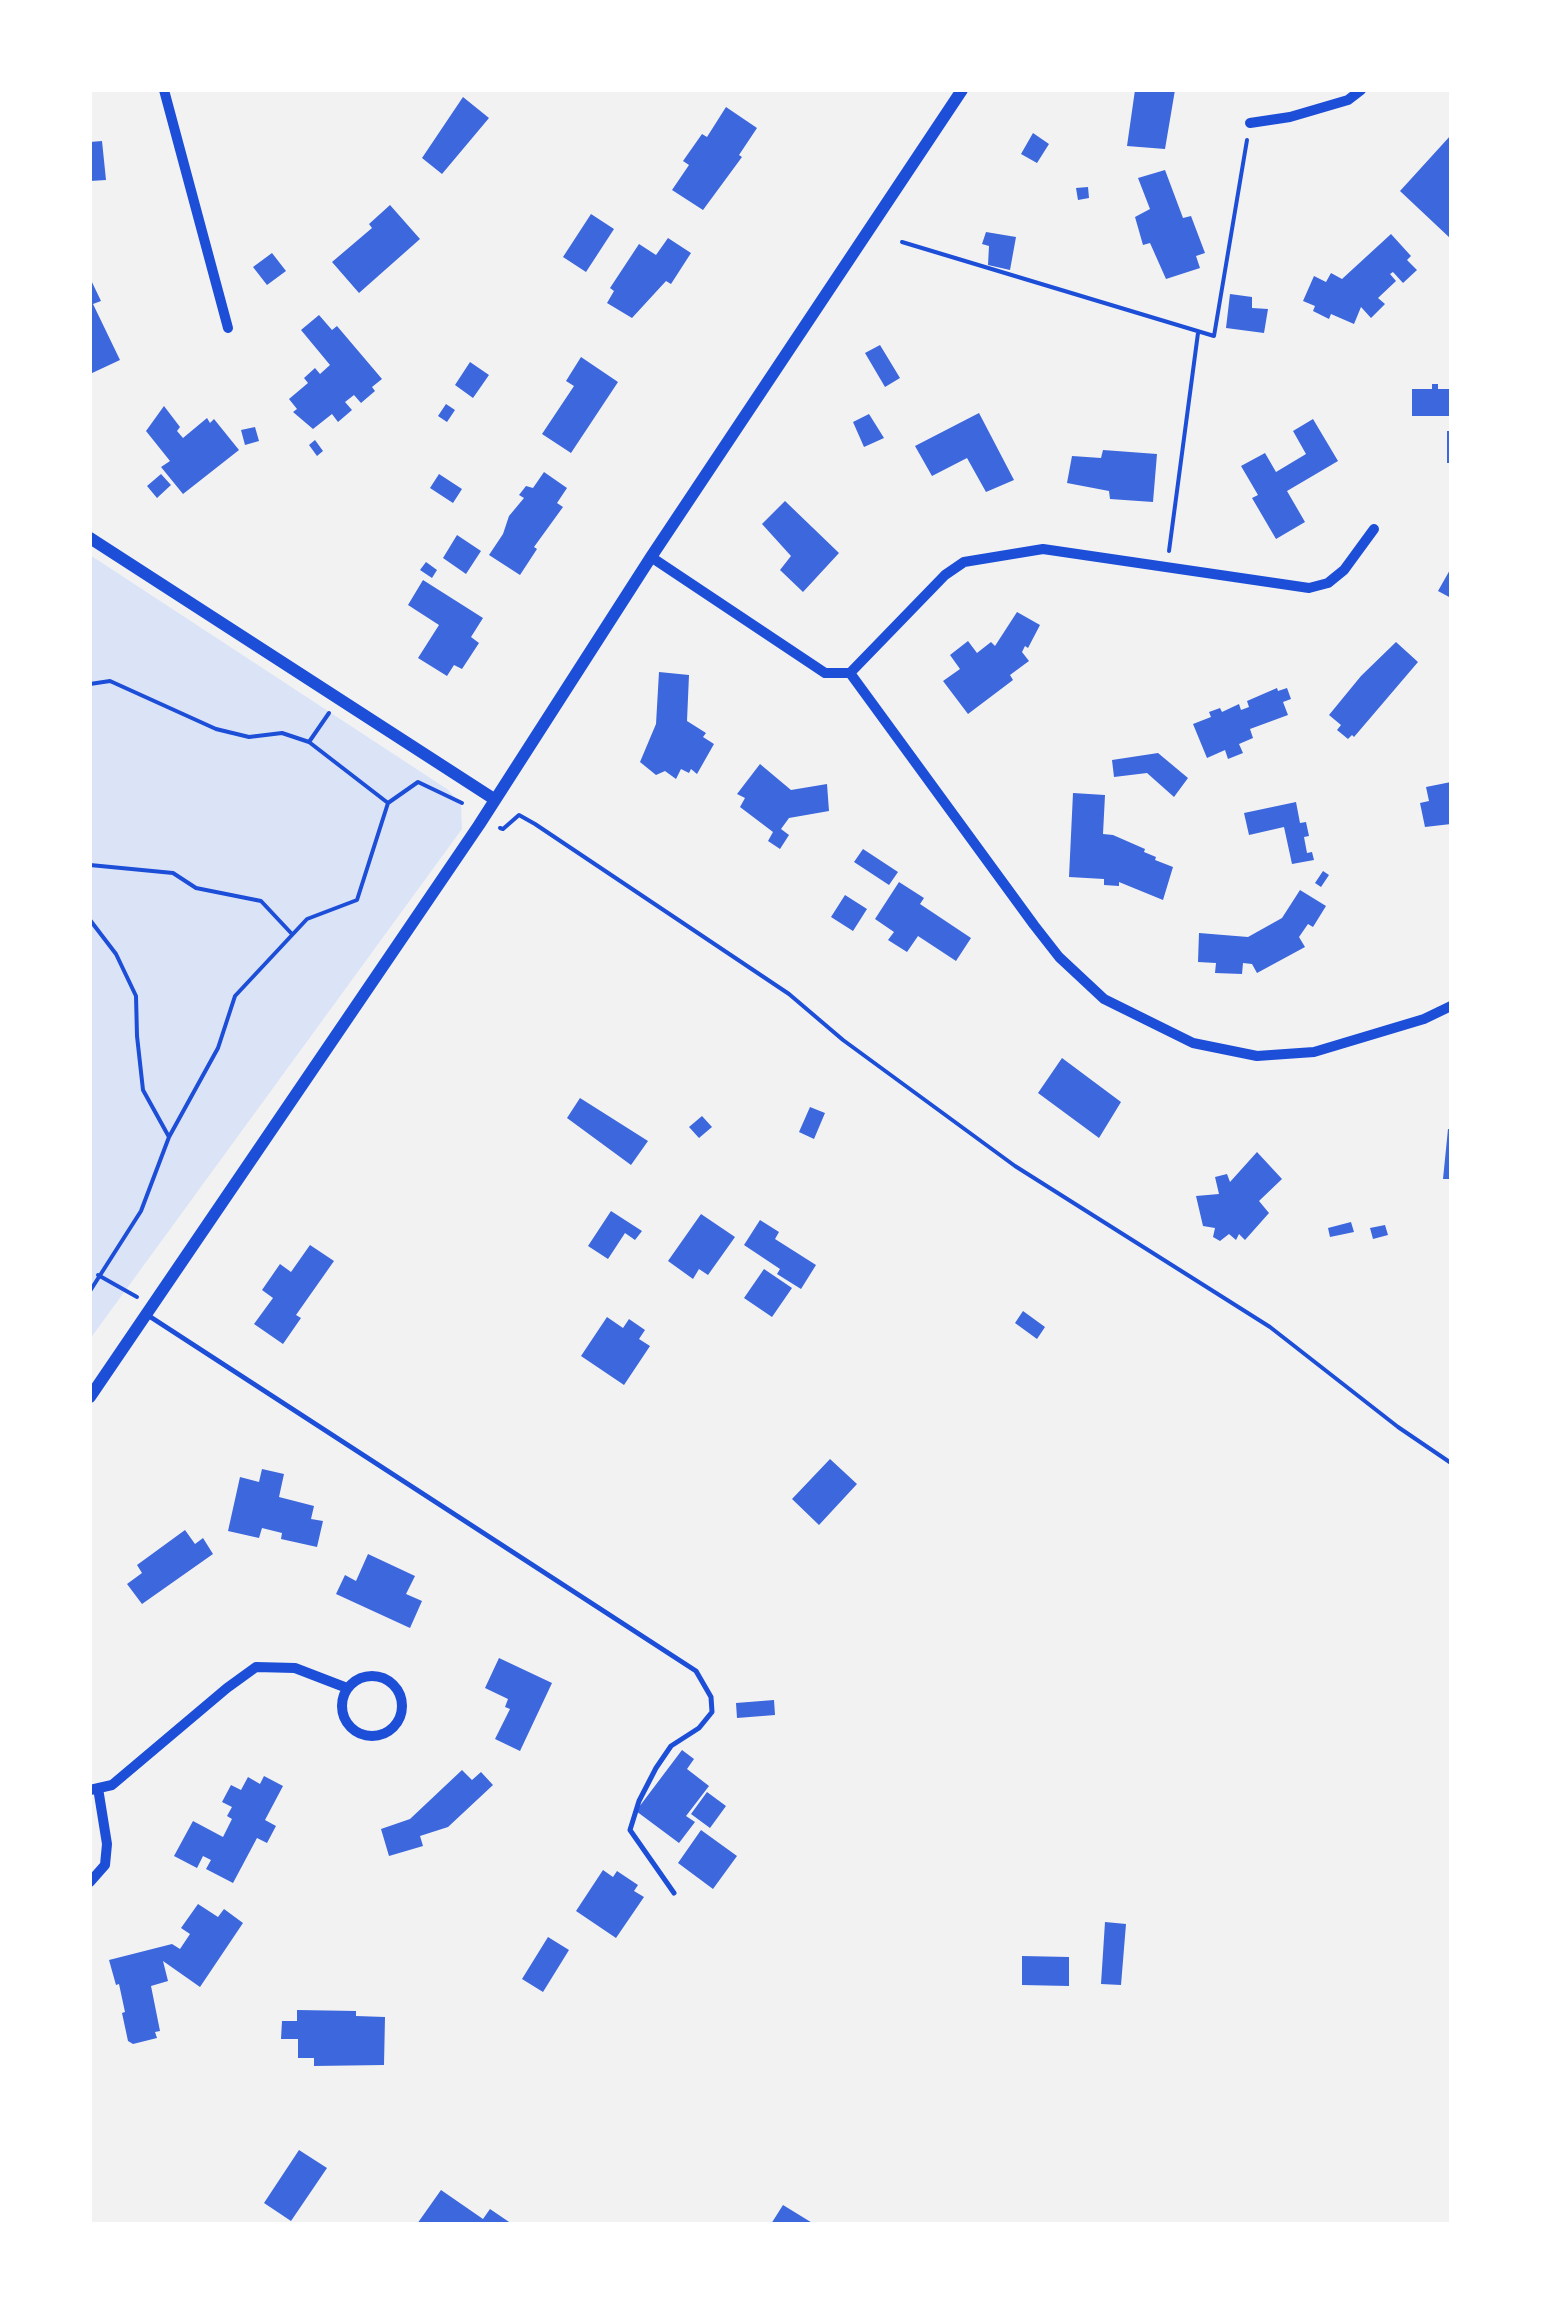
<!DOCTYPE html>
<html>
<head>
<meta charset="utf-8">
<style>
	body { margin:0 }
	#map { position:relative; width:1541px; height:2314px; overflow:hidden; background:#f2f2f2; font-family:Montserrat,sans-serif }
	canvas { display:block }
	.frame { position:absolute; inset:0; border:92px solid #fff; pointer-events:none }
</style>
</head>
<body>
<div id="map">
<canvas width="1541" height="2314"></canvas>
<div class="frame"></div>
</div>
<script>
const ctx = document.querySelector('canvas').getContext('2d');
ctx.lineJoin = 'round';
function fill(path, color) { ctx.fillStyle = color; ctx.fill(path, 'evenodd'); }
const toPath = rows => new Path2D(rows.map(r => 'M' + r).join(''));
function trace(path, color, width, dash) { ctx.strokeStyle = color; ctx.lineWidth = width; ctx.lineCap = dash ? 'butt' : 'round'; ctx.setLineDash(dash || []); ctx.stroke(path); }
const green = toPath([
	[90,555,447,789,461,804,462,829,90,1339]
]);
const building = toPath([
	[1135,90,1175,90,1165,149,1127,146],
	[463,97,489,118,442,174,422,158],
	[726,107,757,128,739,155,742,157,703,210,672,190,689,165,683,161,702,134,707,137],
	[1033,133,1049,144,1037,163,1021,154],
	[1451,135,1451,239,1400,191],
	[102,141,106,180,90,181,90,142],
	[1165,170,1183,218,1191,216,1205,253,1196,256,1200,268,1166,279,1150,243,1143,245,1135,217,1150,209,1138,178],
	[1088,187,1089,198,1078,200,1076,188],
	[390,205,420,239,359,293,332,262,372,228,369,224],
	[591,214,614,229,586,272,563,257],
	[986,232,1016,237,1010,270,988,265,989,246,982,244],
	[1391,234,1411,256,1407,260,1417,270,1403,283,1393,272,1390,274,1396,281,1378,298,1385,304,1371,318,1361,307,1354,324,1331,314,1329,319,1313,311,1315,306,1303,301,1314,276,1326,282,1331,273,1342,279],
	[668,238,691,253,671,284,666,281,632,318,607,303,614,291,610,288,639,244,656,255],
	[272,253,286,271,267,285,253,267],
	[90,278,101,301,93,304,120,360,90,374],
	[1230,294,1252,297,1252,308,1268,309,1264,333,1226,328],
	[319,315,332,330,337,326,382,379,372,387,375,391,361,403,354,395,345,402,352,410,338,422,332,414,313,429,293,412,297,409,289,399,308,383,304,378,315,368,320,374,330,365,301,330],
	[880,345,900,378,885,387,865,353],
	[581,357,618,382,571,453,542,434,574,386,566,381],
	[470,362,489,375,473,398,455,385],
	[1432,384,1438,384,1438,389,1451,389,1451,416,1412,416,1412,389,1432,389],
	[446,404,455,410,447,422,438,416],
	[164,406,180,427,177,431,183,438,207,418,210,423,214,419,239,450,183,494,161,467,170,461,146,431],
	[979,413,1014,480,986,492,967,458,932,476,915,446],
	[869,414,884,438,864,447,853,422],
	[1313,419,1338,461,1287,491,1305,522,1276,539,1252,498,1258,495,1241,466,1265,453,1276,472,1306,454,1293,431],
	[255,427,259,441,245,445,241,430],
	[1447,431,1451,431,1451,463,1447,463],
	[315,440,323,451,317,456,309,445],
	[1103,450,1157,454,1153,502,1110,499,1109,491,1067,483,1072,456,1101,458],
	[544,472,567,488,557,503,563,507,534,547,537,549,520,575,489,555,503,534,509,516,524,498,519,495,526,486,533,488],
	[161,474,171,485,157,498,147,486],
	[439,474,462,489,453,503,430,488],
	[785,501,839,553,803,592,780,570,791,556,762,524],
	[457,535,481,551,466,574,443,558],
	[426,562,437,570,432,578,420,570],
	[1451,568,1451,598,1438,591],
	[423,580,483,618,471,637,479,643,462,669,454,665,447,676,418,658,439,625,408,605],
	[1017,612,1040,625,1028,648,1025,646,1022,652,1029,661,1010,675,1013,680,968,714,943,681,960,669,950,655,968,641,977,653,991,642,995,646],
	[1396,642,1418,662,1354,737,1352,735,1348,739,1337,730,1341,725,1329,715,1361,676],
	[659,672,689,675,687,721,706,733,703,737,714,744,697,774,691,769,689,773,681,769,676,779,665,771,656,775,640,762,656,724],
	[1277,688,1278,691,1287,688,1291,699,1283,702,1288,715,1250,729,1253,738,1239,744,1243,753,1228,759,1225,750,1207,758,1193,724,1211,717,1209,712,1220,708,1222,712,1239,704,1241,710,1249,707,1247,701],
	[1158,753,1188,778,1174,797,1147,773,1114,777,1112,760],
	[760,764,791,790,827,784,829,811,789,818,781,829,789,835,780,849,768,841,773,832,740,807,745,798,737,794],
	[1451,782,1451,824,1425,827,1420,803,1429,801,1426,787],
	[1073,793,1105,795,1103,834,1113,835,1145,849,1144,852,1156,857,1155,860,1173,867,1163,900,1119,882,1119,886,1104,885,1104,879,1069,877],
	[1296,802,1300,823,1306,822,1309,836,1304,837,1307,853,1312,852,1314,860,1292,864,1284,827,1249,835,1244,813],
	[863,849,898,872,889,885,854,862],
	[1323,871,1329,875,1321,887,1315,883],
	[899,882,924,898,920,904,971,938,956,961,918,936,907,952,888,940,894,932,875,919],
	[1300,890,1326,906,1313,927,1308,924,1299,937,1305,947,1257,973,1252,964,1243,963,1242,974,1215,973,1216,963,1198,962,1199,933,1248,937,1282,918],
	[845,895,867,909,853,931,831,917],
	[1062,1058,1121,1102,1099,1138,1038,1093],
	[580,1098,648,1141,631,1165,567,1118],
	[810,1107,825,1113,814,1139,799,1132],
	[702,1116,712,1127,699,1138,689,1127],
	[1448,1129,1451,1129,1451,1179,1443,1179],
	[1257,1152,1282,1179,1259,1201,1269,1213,1245,1240,1239,1234,1236,1240,1229,1234,1220,1241,1213,1237,1215,1228,1203,1226,1196,1196,1219,1194,1215,1177,1227,1174,1230,1182],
	[611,1211,642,1231,635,1240,625,1233,608,1259,588,1246],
	[701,1214,735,1237,708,1275,699,1269,693,1279,668,1261],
	[760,1220,779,1232,775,1239,816,1265,801,1289,777,1274,780,1269,744,1245],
	[1351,1222,1354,1232,1330,1237,1328,1228],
	[1385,1225,1388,1235,1373,1239,1370,1228],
	[310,1245,334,1261,296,1315,301,1318,283,1344,254,1324,273,1298,262,1290,280,1264,291,1272],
	[764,1269,792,1288,772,1317,744,1298],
	[1023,1311,1045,1327,1037,1339,1015,1323],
	[607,1317,623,1328,629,1319,645,1330,639,1339,650,1346,624,1385,581,1356],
	[830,1459,857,1484,819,1525,792,1499],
	[262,1469,284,1474,279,1497,314,1506,311,1519,323,1521,317,1547,281,1539,282,1533,262,1528,259,1538,228,1531,240,1477,259,1482],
	[185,1530,195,1544,203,1538,213,1554,142,1604,127,1584,142,1573,137,1565],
	[368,1554,415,1576,406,1594,422,1601,410,1628,336,1594,345,1575,356,1581],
	[499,1658,552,1683,520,1751,495,1739,510,1709,505,1707,508,1699,485,1688],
	[774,1700,775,1715,737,1718,736,1703],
	[682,1750,694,1759,687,1769,709,1786,686,1816,695,1822,679,1843,636,1811],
	[462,1770,472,1780,481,1772,493,1785,448,1827,420,1836,423,1846,389,1856,381,1829,410,1819],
	[264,1776,283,1786,265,1820,276,1826,267,1843,257,1838,233,1883,206,1869,211,1860,203,1856,197,1868,174,1856,193,1821,223,1837,232,1819,227,1816,232,1807,222,1802,231,1785,241,1790,248,1777,260,1784],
	[707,1792,726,1806,710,1828,691,1814],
	[701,1830,737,1856,713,1889,678,1863],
	[603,1870,613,1877,617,1871,638,1885,634,1891,644,1897,616,1938,576,1911],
	[198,1904,218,1917,224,1909,243,1923,200,1987,163,1961,168,1981,151,1986,160,2031,155,2032,157,2038,133,2044,128,2041,122,2013,125,2012,119,1984,116,1985,109,1960,172,1944,180,1949,190,1934,181,1928],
	[1105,1922,1126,1924,1121,1985,1101,1984],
	[548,1937,569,1950,543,1992,522,1979],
	[1022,1956,1069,1957,1069,1986,1022,1985],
	[297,2010,356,2011,356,2016,385,2017,384,2065,314,2066,314,2058,298,2058,298,2039,281,2039,282,2021,297,2021],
	[299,2150,327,2168,291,2221,264,2203],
	[441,2190,483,2219,490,2209,512,2224,417,2224],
	[783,2205,814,2224,771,2224]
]);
const path = toPath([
	[902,242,1214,336,1247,140],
	[1169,551,1198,333],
	[90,684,110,681,216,729,249,737,282,733,309,742,388,803,357,900,307,919,235,996,218,1048,169,1137,141,1211,90,1291],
	[309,742,329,713],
	[388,803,418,782,462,803],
	[500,828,503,829,519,815,535,824,789,994,843,1040,1015,1166,1270,1327,1398,1427,1451,1463],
	[90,865,173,873,196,888,261,901,291,933],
	[90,920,116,954,136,996,137,1036,143,1090,169,1137],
	[98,1275,137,1297]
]);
const service = toPath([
	[149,1316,696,1671,711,1697,712,1712,699,1728,671,1746,656,1768,639,1801,630,1830,674,1893]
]);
const minor = toPath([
	[164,90,228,328],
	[1250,123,1290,117,1348,100,1361,90],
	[651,557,825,673,850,673,1034,925,1059,957,1104,999,1193,1043,1257,1056,1314,1052,1424,1019,1451,1006],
	[850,673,945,575,964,562,1043,549,1309,588,1328,583,1344,570,1374,529],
	'342 1706a30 30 0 1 1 60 0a30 30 0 1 1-60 0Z',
	[90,1790,112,1785,227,1688,256,1667,295,1668,347,1688],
	[90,1882,105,1865,107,1844,98,1788]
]);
const tertiary = toPath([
	[90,538,494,799],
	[90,1397,479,825,651,557,962,90]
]);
fill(green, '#dbe4f7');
fill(building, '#3d67dc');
trace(path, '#1d4ed8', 4);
trace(service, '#1d4ed8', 5);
trace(minor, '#1d4ed8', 10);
trace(tertiary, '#1d4ed8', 12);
</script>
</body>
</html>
